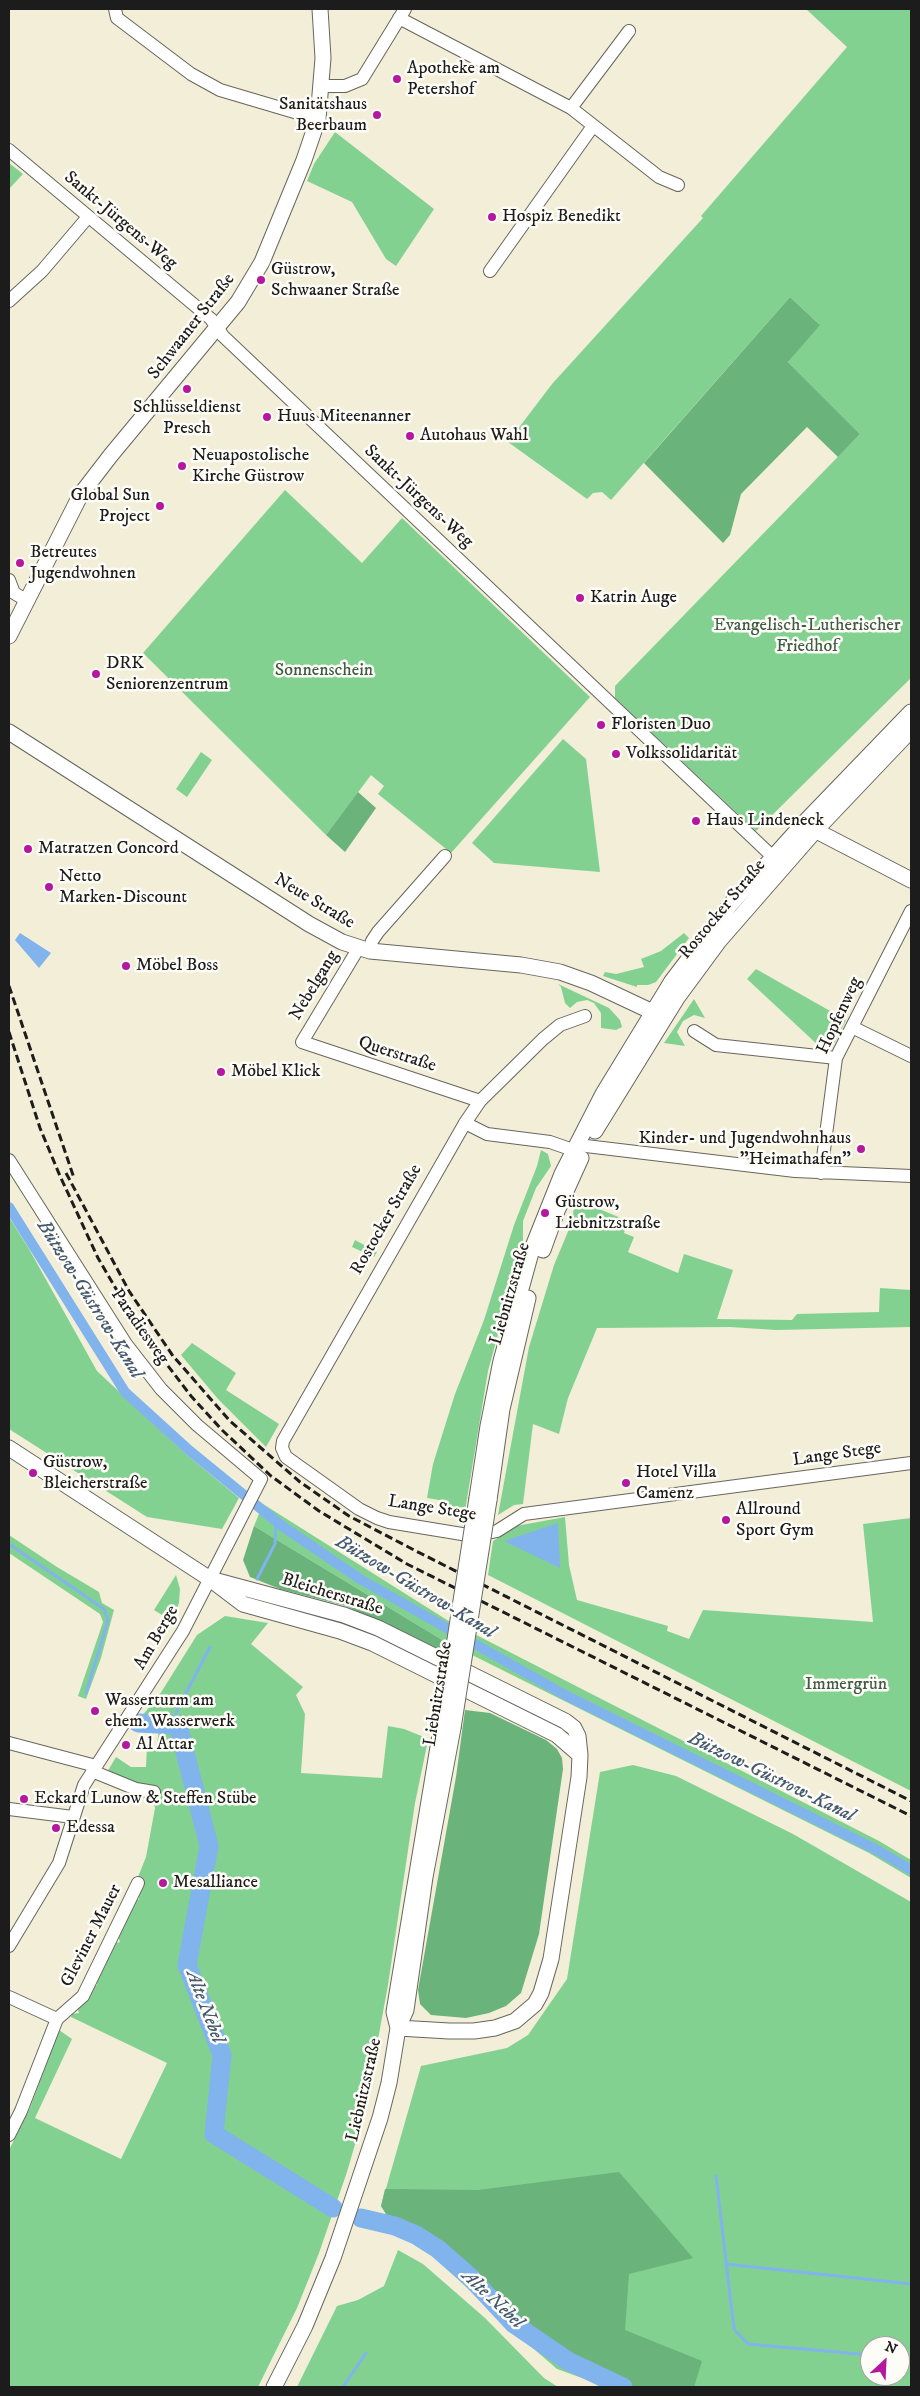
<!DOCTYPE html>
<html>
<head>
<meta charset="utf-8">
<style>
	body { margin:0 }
	#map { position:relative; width:920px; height:2396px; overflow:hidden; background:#f2eed8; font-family:"IM FELL DW Pica",serif }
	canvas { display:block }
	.frame { position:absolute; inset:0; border:10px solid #1c1c1c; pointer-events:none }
	.north { position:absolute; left:860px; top:2336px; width:50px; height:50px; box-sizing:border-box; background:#fdfcf7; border:1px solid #a3a29f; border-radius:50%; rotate:25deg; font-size:14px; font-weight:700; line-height:20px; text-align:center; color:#1c1c1c }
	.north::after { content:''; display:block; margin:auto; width:18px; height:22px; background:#b5179e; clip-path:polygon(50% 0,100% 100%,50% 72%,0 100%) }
</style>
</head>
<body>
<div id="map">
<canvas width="920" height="2396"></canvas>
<div class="frame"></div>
<div class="north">N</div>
</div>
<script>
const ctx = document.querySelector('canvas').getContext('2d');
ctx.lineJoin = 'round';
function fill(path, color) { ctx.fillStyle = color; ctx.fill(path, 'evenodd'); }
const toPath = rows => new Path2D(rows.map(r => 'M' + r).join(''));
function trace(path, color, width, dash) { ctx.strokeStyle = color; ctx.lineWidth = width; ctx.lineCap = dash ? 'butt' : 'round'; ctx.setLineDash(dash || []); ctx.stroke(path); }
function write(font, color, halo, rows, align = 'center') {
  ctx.font = font + ' "IM FELL DW Pica",serif'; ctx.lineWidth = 5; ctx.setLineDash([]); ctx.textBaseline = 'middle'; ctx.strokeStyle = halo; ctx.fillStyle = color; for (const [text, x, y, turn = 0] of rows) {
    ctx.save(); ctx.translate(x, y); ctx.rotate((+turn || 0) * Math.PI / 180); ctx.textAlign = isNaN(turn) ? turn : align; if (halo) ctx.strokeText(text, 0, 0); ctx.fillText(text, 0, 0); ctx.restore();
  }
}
const green = toPath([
	[806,9,911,9,911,678,756,831,615,698,615,686,860,434,788,362,819,324,790,297,611,500,602,492,593,493,587,499,508,442,552,384,703,218,701,216,847,47],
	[335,132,434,209,396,266,386,259,352,202,307,181,314,164],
	[9,163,23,174,9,189],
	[285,490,362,563,402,518,590,697,451,853,378,794,384,786,371,775,326,835,143,653],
	[563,739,586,759,600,872,494,863,472,843],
	[201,752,212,760,187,797,176,789],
	[684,933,689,938,656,982,648,985,637,985,637,987,603,976,605,972,616,974,644,967,641,959,661,951],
	[756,969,846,1020,832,1048,820,1047,747,979],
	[558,984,609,1008,620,1020,622,1027,616,1030,601,1028,601,1013,594,1003,587,1000,577,1002,570,1008,565,1003,561,987],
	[694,999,705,1018,694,1015,683,1021,677,1032,685,1046,664,1043],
	[541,1150,548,1154,551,1166,536,1188,523,1221,523,1242,488,1371,464,1517,443,1516,445,1504,439,1500,427,1498,433,1464,455,1394,484,1320,514,1225,537,1166],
	[575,1199,628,1221,624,1233,634,1237,628,1252,678,1273,684,1254,733,1270,717,1319,792,1320,797,1314,879,1312,880,1288,911,1290,911,1327,776,1330,730,1327,597,1328,568,1398,559,1434,533,1424,523,1504,514,1505,498,1515,529,1347,554,1265,572,1222],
	[9,1217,29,1249,97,1371,187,1455,239,1498,222,1529,147,1517,9,1429],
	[355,1240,377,1252,374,1257,352,1247],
	[192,1343,236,1373,226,1390,279,1424,266,1447,218,1399,181,1355],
	[263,1504,447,1620,879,1841,911,1860,911,1878,869,1853,444,1641,254,1526],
	[565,1517,569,1565,577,1600,668,1626,667,1631,689,1639,703,1610,873,1622,863,1524,911,1518,911,1791,488,1575,493,1541,516,1526],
	[9,1535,57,1567,99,1592,102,1603,114,1610,101,1658,86,1699,78,1696,103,1622,100,1614,9,1553],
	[176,1575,180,1589,179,1603,172,1621,154,1610],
	[225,1616,268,1623,251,1644,303,1687,296,1695,305,1714,301,1773,382,1778,388,1726,404,1729,424,1737,427,1745,415,1803,388,1985,365,2110,347,2172,319,2253,297,2308,258,2387,9,2387,9,2150,30,2108,59,2030,72,2039,35,2118,121,2159,167,2063,71,2017,72,2014,79,2013,77,2007,92,1986,97,1985,97,1980,116,1943,120,1942,118,1936,135,1901,139,1899,136,1882,146,1857,155,1808,151,1789,106,1774,116,1757,131,1767,146,1767,147,1746,156,1749,159,1731,136,1728,139,1718,141,1717,160,1694,197,1635],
	[633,1765,676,1776,793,1834,911,1902,911,2387,607,2387,557,2369,512,2330,432,2255,400,2234,381,2206,421,2066,507,2048,528,2035,567,1979,600,1772],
	[870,2346,900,2346,900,2376,870,2376],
	[398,2250,423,2264,485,2318,544,2378,558,2387,297,2387,337,2306,358,2300,384,2286]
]);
const forest = toPath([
	[790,297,820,325,788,362,860,434,838,457,807,427,741,494,730,535,723,543,644,463],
	[358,792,376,808,345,852,326,835],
	[254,1526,444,1641,442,1651,346,1606,280,1589,250,1577,243,1560],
	[465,1710,490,1713,546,1740,557,1749,562,1758,563,1769,539,1934,521,1993,506,2006,489,2013,466,2018,431,2015,420,2004,418,1990,456,1777],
	[619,2172,693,2258,629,2274,625,2330,702,2361,694,2387,629,2387,570,2359,518,2322,473,2276,439,2247,420,2234,389,2219,381,2206,385,2189,478,2190]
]);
const water = toPath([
	[20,933,51,953,39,968,15,940],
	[558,1523,560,1568,504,1541]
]);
const stream = toPath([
	[9,1544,104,1609,108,1620,86,1693],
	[257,1579,275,1544,276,1521],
	[178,1725,176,1712,210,1647],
	[716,2176,734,2329,748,2344,870,2355],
	[726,2264,911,2284],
	[900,2358,911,2359],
	[343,2387,366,2353]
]);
const canal = toPath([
	[9,1207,125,1392,190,1451,282,1526,360,1579,565,1695,877,1850,911,1870]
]);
const river = toPath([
	[138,1723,178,1725,209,1846,187,1965,222,2055,214,2134,333,2208],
	[361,2218,395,2226,416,2235,438,2249,471,2278,514,2324,568,2361,623,2387]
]);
const minor = toPath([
	[115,9,117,18,191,74,220,90,318,119],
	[399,18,571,108,659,177,678,185],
	[322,86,345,86,362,79,405,9],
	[571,108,629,31],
	[9,150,211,319,223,336,773,857],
	[490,271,593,126],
	[9,301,42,271,88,217],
	[9,580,14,593,26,600],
	[358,949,302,1042,480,1101],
	[370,951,372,941,378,932,445,856],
	[585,1016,560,1025,543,1039,480,1101,465,1123,283,1441,282,1448,286,1457,359,1509,377,1518,389,1522,474,1536,497,1531,524,1514,911,1463],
	[852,1027,911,1056],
	[694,1031,716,1045,836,1058],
	[465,1123,487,1134,550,1142,573,1150],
	[586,1146,795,1171,911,1176],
	[9,1160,126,1344,161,1389,197,1425,261,1479,183,1631,84,1785,59,1863,9,1946],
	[821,1173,836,1058,911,911],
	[9,1743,96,1766],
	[92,1771,136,1789,154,1792],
	[9,1809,73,1817],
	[9,1997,57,2019],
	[9,2135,21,2111,57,2019,83,1996,138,1883]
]);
const major = toPath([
	[9,636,81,494,111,455,238,302,262,262,304,160,318,119,323,58,320,9],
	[9,732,309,924,342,942,370,951,521,965,560,972,591,983,659,1015],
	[807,826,911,880],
	[595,1131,677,998,719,941,815,831,911,730],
	[543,1250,557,1211,581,1158],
	[9,1448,210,1579,243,1604,340,1631,372,1643,557,1735,580,1755],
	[477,1498,488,1426,501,1361,532,1249,562,1174,603,1094,672,981,730,905,803,824,911,712],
	[489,1500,502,1409,528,1298],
	[210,1579,344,1615,378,1628,565,1721,574,1728,578,1736,580,1755,579,1777,551,1959,541,1993,535,2004,515,2021,495,2028,474,2031,449,2031,398,2028],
	[398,2028,394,2012,442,1723],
	[274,2387,305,2326,333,2258,380,2118,389,2083,398,2028,406,2010,425,1877,453,1728]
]);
const rail = toPath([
	[9,986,74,1178],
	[9,1032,40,1128,60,1176,98,1258,119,1294,139,1328,191,1396,222,1430,271,1476,319,1511,407,1564,911,1816],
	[66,1173,129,1291,173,1356,230,1421,300,1482,349,1516,414,1550,911,1801]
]);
const majorBridge = toPath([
	[442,1723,477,1498],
	[453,1728,489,1500]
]);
const markers = [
	[397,79,5,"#b5179e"],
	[377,115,5,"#b5179e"],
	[492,217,5,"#b5179e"],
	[261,280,5,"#b5179e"],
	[187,389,5,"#b5179e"],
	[267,417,5,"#b5179e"],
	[410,436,5,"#b5179e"],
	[182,466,5,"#b5179e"],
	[160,506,5,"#b5179e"],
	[20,563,5,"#b5179e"],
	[580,598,5,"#b5179e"],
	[96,674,5,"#b5179e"],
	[601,725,5,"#b5179e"],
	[616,754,5,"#b5179e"],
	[696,821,5,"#b5179e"],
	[28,849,5,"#b5179e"],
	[49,887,5,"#b5179e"],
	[126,966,5,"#b5179e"],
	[221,1072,5,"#b5179e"],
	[861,1149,5,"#b5179e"],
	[545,1213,5,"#b5179e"],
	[33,1473,5,"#b5179e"],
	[626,1483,5,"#b5179e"],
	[726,1520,5,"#b5179e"],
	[95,1711,5,"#b5179e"],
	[126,1745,5,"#b5179e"],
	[24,1799,5,"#b5179e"],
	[56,1828,5,"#b5179e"],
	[163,1883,5,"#b5179e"]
];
const poiNames = [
	["Apotheke am",407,69],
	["Petershof",407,90],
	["Sanitätshaus",367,105,"right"],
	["Beerbaum",367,126,"right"],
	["Hospiz Benedikt",502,217],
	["Güstrow,",271,270],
	["Schwaaner Straße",271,291],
	["Schlüsseldienst",187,408,"center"],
	["Presch",187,429,"center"],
	["Huus Miteenanner",277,417],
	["Autohaus Wahl",420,436],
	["Neuapostolische",192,456],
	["Kirche Güstrow",192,477],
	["Global Sun",150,496,"right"],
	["Project",150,517,"right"],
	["Betreutes",30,553],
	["Jugendwohnen",30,574],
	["Katrin Auge",590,598],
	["DRK",106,664],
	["Seniorenzentrum",106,685],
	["Floristen Duo",611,725],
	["Volkssolidarität",626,754],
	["Haus Lindeneck",706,821],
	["Matratzen Concord",38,849],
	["Netto",59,877],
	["Marken-Discount",59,898],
	["Möbel Boss",136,966],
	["Möbel Klick",231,1072],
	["Kinder- und Jugendwohnhaus",851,1139,"right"],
	["\"Heimathafen\"",851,1160,"right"],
	["Güstrow,",555,1203],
	["Liebnitzstraße",555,1224],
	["Güstrow,",43,1463],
	["Bleicherstraße",43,1484],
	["Hotel Villa",636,1473],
	["Camenz",636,1494],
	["Allround",736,1510],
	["Sport Gym",736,1531],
	["Wasserturm am",105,1701],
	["ehem. Wasserwerk",105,1722],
	["Al Attar",136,1745],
	["Eckard Lunow & Steffen Stübe",34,1799],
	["Edessa",66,1828],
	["Mesalliance",173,1883]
];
const streetNames = [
	["Sankt-Jürgens-Weg",120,221,40],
	["Schwaaner Straße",192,327,-52],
	["Sankt-Jürgens-Weg",418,497,43],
	["Neue Straße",314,902,31],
	["Rostocker Straße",723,910,-50],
	["Nebelgang",315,986,-59],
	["Hopfenweg",840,1016,-65],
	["Querstraße",397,1055,18],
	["Rostocker Straße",387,1220,-60],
	["Liebnitzstraße",511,1294,-74],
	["Paradiesweg",139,1327,55],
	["Lange Stege",837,1455,-8],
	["Lange Stege",432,1509,9],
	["Bleicherstraße",332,1595,17],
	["Am Berge",157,1638,-60],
	["Liebnitzstraße",439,1694,-81],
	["Gleviner Mauer",92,1936,-63],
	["Liebnitzstraße",365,2090,-77]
];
const parkNames = [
	["Evangelisch-Lutherischer",807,626],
	["Friedhof",807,647],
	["Sonnenschein",324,671],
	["Immergrün",846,1685]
];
const waterNames = [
	["Bützow-Güstrow-Kanal",89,1300,58],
	["Bützow-Güstrow-Kanal",415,1588,31],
	["Bützow-Güstrow-Kanal",771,1778,26],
	["Alte Nebel",204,2007,69],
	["Alte Nebel",492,2300,43]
];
fill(green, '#83d191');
fill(forest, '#6ab37b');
fill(water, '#81b3ed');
trace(stream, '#81b3ed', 3);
trace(canal, '#81b3ed', 10);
trace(river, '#81b3ed', 19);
trace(minor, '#67665e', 14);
trace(major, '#67665e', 17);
trace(minor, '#fff', 12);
trace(major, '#fff', 15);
trace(rail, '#1c1c1c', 3, [8, 4]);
trace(majorBridge, '#67665e', 17, []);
trace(majorBridge, '#fff', 15);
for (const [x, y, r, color] of markers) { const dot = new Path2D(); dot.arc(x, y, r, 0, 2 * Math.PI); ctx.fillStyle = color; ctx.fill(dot); trace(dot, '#fdfcf7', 2); }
write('18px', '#1c1c1c', '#fdfcf7', poiNames, 'left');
write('18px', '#1c1c1c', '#fdfcf7', streetNames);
write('18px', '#405b45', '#fdfcf7', parkNames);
write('italic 19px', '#445870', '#fdfcf7', waterNames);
</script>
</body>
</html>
